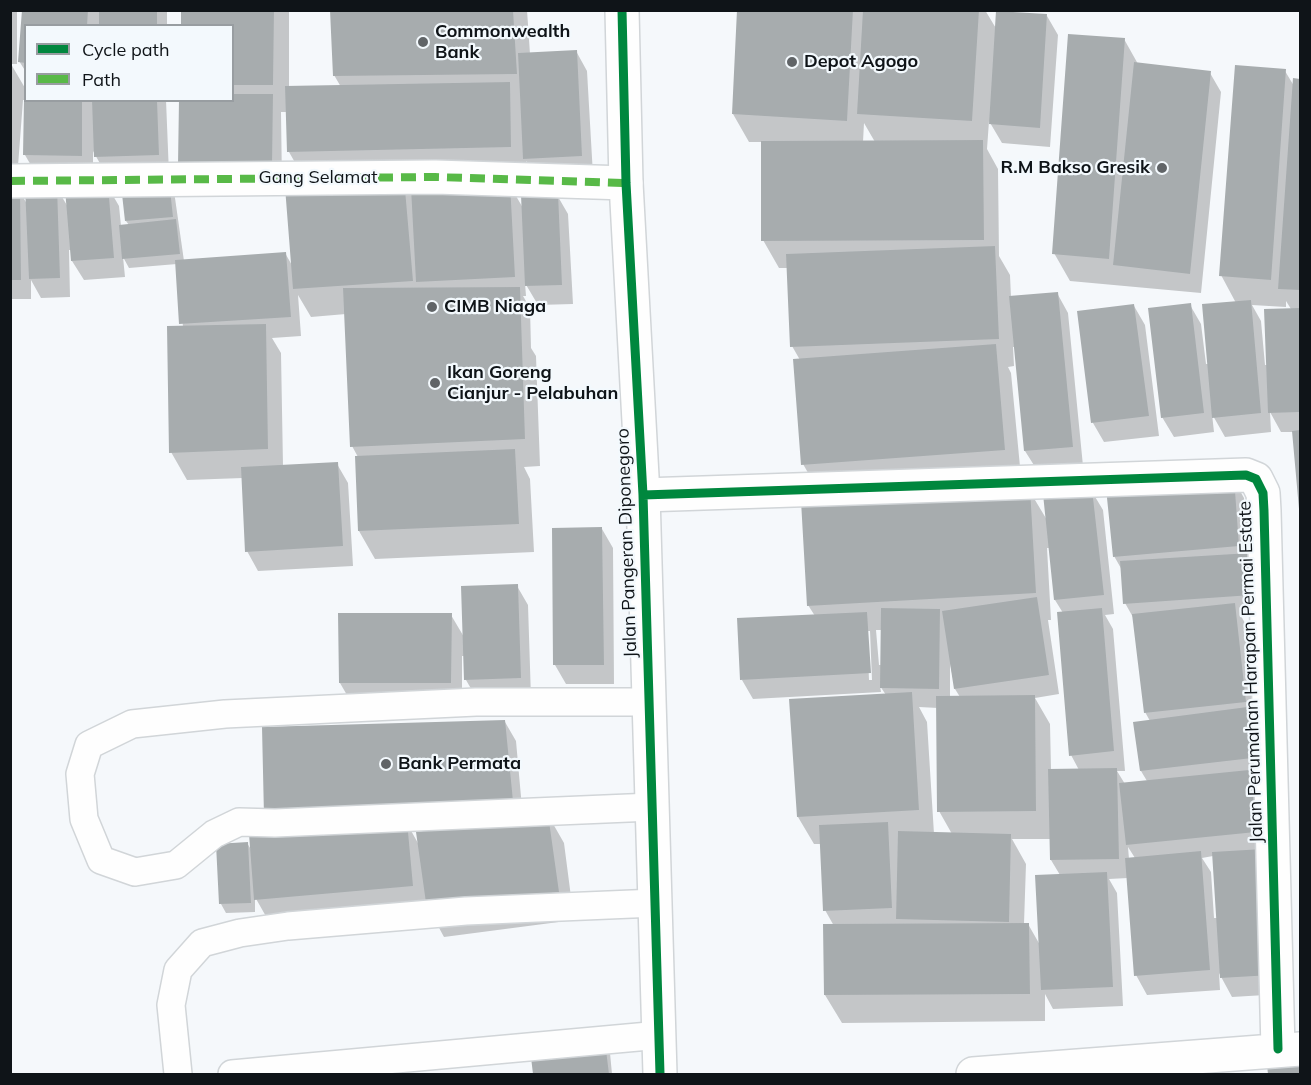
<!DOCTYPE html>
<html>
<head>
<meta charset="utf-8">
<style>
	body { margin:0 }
	#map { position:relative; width:1311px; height:1085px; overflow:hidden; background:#f5f8fb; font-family:Mulish,sans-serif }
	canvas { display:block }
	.frame { position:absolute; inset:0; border:12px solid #0f1418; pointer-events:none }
	.legend { position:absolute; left:24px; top:24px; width:210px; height:78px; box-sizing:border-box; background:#f3f9fd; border:2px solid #989da1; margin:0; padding:8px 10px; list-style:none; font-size:18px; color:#0f1418 }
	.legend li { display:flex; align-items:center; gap:12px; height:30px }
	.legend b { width:30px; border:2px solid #989da1 }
</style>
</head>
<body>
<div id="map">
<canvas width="1311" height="1085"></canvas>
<div class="frame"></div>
<ul class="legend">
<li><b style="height:8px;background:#00873e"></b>Cycle path</li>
<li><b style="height:8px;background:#58b947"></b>Path</li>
</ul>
</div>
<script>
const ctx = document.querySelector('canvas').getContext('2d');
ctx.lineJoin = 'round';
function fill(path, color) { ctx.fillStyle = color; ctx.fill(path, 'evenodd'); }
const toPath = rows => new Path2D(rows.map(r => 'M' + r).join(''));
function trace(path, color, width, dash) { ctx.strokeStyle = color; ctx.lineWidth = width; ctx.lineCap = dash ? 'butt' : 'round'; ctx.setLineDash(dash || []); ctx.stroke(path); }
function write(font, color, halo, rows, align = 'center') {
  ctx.font = font + ' Mulish,sans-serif'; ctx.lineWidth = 4.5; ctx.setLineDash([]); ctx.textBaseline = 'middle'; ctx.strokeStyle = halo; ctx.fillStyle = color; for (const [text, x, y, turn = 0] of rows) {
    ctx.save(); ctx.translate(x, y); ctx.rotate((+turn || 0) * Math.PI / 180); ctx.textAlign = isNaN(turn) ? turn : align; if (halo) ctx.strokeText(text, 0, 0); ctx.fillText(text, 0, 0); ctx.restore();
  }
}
const shadow = toPath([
	[10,10,17,10,17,64,11,64,25,88,26,79,26,100,166,100,169,174,107,176,93,151,93,175,36,174,25,155,25,100,23,100,18,166,10,166],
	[23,10,167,10,167,26,26,26,26,72,19,61],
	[183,10,289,10,289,88,341,87,334,75,331,10,527,10,530,54,576,51,587,71,593,175,536,178,526,161,526,174,305,180,289,152,288,112,281,112,282,185,232,100,232,26],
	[738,10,985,10,997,30,1047,16,1058,35,1050,147,1002,143,989,121,987,149,998,169,999,256,1010,275,1011,298,1057,293,1068,313,1083,466,1037,470,1025,451,1015,347,1013,347,1014,366,1008,367,1011,373,1021,477,819,492,803,464,800,360,792,346,788,268,779,268,763,240,762,142,749,142,733,114],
	[864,123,875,142,863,142],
	[1124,39,1138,64,1210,73,1221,92,1201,293,1070,281,1054,253],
	[1285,71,1294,86,1295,80,1300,80,1300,510,1294,432,1281,432,1270,412,1271,432,1225,437,1212,414,1214,432,1174,437,1162,417,1190,305,1201,324,1206,364,1209,364,1236,303,1221,275],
	[1286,301,1291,309,1268,365,1265,365,1261,321,1252,305,1286,307],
	[509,184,523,208,557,195,568,214,573,304,538,305,525,283,526,296,523,296,530,308,531,348,536,356,540,466,524,467,530,479,534,552,375,559,359,531,358,457,352,446,346,314,311,317,298,295,301,336,272,338,281,353,283,466,337,464,348,483,353,566,258,571,247,551,243,478,187,480,171,452,183,327,177,264,129,268,123,257,125,277,84,280,72,261,72,250,69,250,70,297,41,298,31,280,31,299,10,299,10,190,19,190,27,204,56,187,68,207,108,187,119,206,121,226,129,225,126,221,174,191,184,261,285,253,293,267,287,189],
	[1134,306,1145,325,1159,436,1104,442,1093,423,1078,313],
	[1233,478,1244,498,1249,553,1263,614,1241,616,1250,632,1260,719,1282,994,1232,997,1219,973,1220,990,1147,995,1136,975,1128,878,1109,879,1117,893,1123,1006,1053,1009,1045,994,1045,1021,842,1023,825,995,834,926,825,910,822,844,814,844,798,817,886,695,880,686,881,692,753,699,742,680,815,616,808,605,1029,490,1047,520,1091,490,1103,510,1114,614,1105,615,1113,629,1125,771,1117,771,1125,784,1147,781,1141,771,1150,721,1145,712,1134,619,1125,603,1122,570,1114,556],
	[1047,548,1050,548,1055,600,1063,613,1071,755,1079,770,1051,770,1050,724,1035,698,1059,694,1048,620,1051,620],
	[876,630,882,630,882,665,879,665],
	[867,631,870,631,872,680,869,680],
	[950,663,955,689,960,697,950,697],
	[919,707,938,708,939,811,952,834,934,834,927,722],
	[1012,839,1051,839,1051,860,1060,875,1040,945,1028,924,1024,924,1026,864],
	[1128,847,1135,858,1129,859],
	[1213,856,1217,918,1214,918,1211,872,1202,858],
	[602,529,613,548,614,684,566,684,555,665],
	[517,586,528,605,531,698,477,699,466,680,465,656,462,656,462,702,351,702,340,683,451,615,464,637],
	[505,722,516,741,523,819,548,815,564,843,574,920,444,937,431,913,272,927,255,897,255,912,226,913,221,904,247,843,252,851],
	[469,826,419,845,409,827],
	[532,1050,610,1053,612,1074,534,1074],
	[1300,1054,1300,1074,1269,1074,1267,1058]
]);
const building = toPath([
	[22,10,88,10,87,26,26,26,26,63,18,62],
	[99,10,157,10,157,26,99,26],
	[181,10,274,10,273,85,232,85,232,26,181,26],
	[330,10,513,10,517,74,333,76],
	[737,10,853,10,847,121,732,114],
	[863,10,979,10,972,121,857,114],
	[996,11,1047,14,1040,128,989,124],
	[1068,34,1125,38,1109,259,1052,254],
	[577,50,582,156,523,159,518,53],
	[1134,62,1211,71,1190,274,1113,265],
	[1235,65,1286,69,1271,280,1219,276],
	[1293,78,1300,79,1300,290,1278,289],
	[510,82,511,147,287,152,285,86],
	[232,94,273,94,272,166,178,165,179,100,232,100],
	[24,100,82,100,82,156,23,155],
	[92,100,157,100,159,155,94,157],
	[983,140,984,240,761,241,761,141],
	[404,178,413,281,293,289,285,187],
	[169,180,173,217,125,221,121,185],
	[510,183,515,277,416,282,411,188],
	[108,185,114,258,71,261,65,189],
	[57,186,60,278,29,279,25,187],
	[10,189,20,189,21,280,10,280],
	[558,193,562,285,525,286,521,195],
	[176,219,180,254,122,259,119,225],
	[995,246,999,339,790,347,786,254],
	[286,252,291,317,179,324,175,260],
	[520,287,525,439,350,447,343,288],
	[1058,292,1073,447,1024,451,1009,296],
	[1251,300,1261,413,1212,418,1202,304],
	[1191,303,1204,413,1161,418,1148,308],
	[1134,304,1149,416,1091,423,1077,311],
	[1300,308,1300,412,1268,413,1264,309],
	[266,324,268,449,169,453,167,326],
	[996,344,1005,450,801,465,793,359],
	[1300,430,1300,509,1299,509,1292,431],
	[515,449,519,524,358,531,355,456],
	[338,462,343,546,245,552,241,467],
	[1234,477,1239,546,1113,557,1106,488],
	[1030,488,1036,593,807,606,801,501],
	[1092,489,1104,595,1054,600,1043,494],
	[602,527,604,665,553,665,552,528],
	[1250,553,1252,595,1123,604,1120,561],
	[518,584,521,678,464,680,461,586],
	[1037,597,1049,675,954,689,942,611],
	[1235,603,1246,702,1144,713,1132,614],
	[881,608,940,609,939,689,880,688],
	[1102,608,1114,751,1069,756,1057,612],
	[867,612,871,673,740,680,737,618],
	[338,613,452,613,451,683,339,683],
	[912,692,919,810,797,817,789,699],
	[1035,695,1036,811,937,812,936,696],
	[1255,706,1261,757,1140,771,1133,722],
	[505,720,513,801,264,816,262,727],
	[1117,768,1119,859,1050,860,1048,769],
	[1259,769,1266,831,1126,845,1119,783],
	[548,814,559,892,427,910,416,832],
	[407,821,413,886,254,900,249,834],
	[888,822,892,908,823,911,819,825],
	[898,831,1011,834,1009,922,896,919],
	[248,842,251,903,219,904,216,844],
	[1263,849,1272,975,1220,978,1212,852],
	[1201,851,1210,970,1134,976,1125,858],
	[1107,872,1113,987,1041,990,1035,875],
	[1029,923,1030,994,824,995,823,924],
	[605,1042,609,1074,533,1074,530,1049],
	[1300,1052,1300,1074,1268,1074,1266,1057]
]);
const lane = toPath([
	[649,702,476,702,225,714,132,724,89,745,80,774,84,819,101,860,135,872,176,865,214,834,239,822,275,823,652,807],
	[178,1074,171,1005,178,970,202,943,240,933,288,926,466,911,656,903],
	[232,1074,660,1035]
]);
const street = toPath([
	[10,181,435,177,626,183],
	[643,495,1246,475,1256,479,1263,493,1264,511,1278,1049],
	[973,1074,1300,1049]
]);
const secondary = toPath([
	[622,10,626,183,643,495,660,1074]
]);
const quiet = toPath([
	[10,181,435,177,626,183]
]);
const cycleway = toPath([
	[622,10,626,183,643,495,660,1074],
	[643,495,1246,475,1256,479,1263,493,1264,511,1278,1049]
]);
const markers = [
	[423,42,6,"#606467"],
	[792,62,6,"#606467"],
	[1162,168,6,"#606467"],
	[432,307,6,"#606467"],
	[435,383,6,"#606467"],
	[386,764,6,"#606467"]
];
const poiNames = [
	["Commonwealth",435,32],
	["Bank",435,53],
	["Depot Agogo",804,62],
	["R.M Bakso Gresik",1150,168,"right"],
	["CIMB Niaga",444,307],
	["Ikan Goreng",447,373],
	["Cianjur - Pelabuhan",447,394],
	["Bank Permata",398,764]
];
const streetNames = [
	["Gang Selamat",318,178],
	["Jalan Pangeran Diponegoro",627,543,-92],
	["Jalan Perumahan Harapan Permai Estate",1251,672,-92]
];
fill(shadow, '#0003');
fill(building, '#a7acae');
trace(lane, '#d1d5d8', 30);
trace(street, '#d1d5d8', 36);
trace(secondary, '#d1d5d8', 36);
trace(lane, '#fefefe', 27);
trace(street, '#fefefe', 33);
trace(secondary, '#fefefe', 33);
trace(quiet, '#58b947', 8, [15, 8]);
trace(cycleway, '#00873e', 9);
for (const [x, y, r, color] of markers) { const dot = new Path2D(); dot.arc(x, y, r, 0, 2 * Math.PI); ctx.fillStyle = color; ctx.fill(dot); trace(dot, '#f3f9fd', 2); }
write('bold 18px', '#0f1418', '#f3f9fd', poiNames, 'left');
write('18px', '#0f1418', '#f3f9fd', streetNames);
</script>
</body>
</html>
